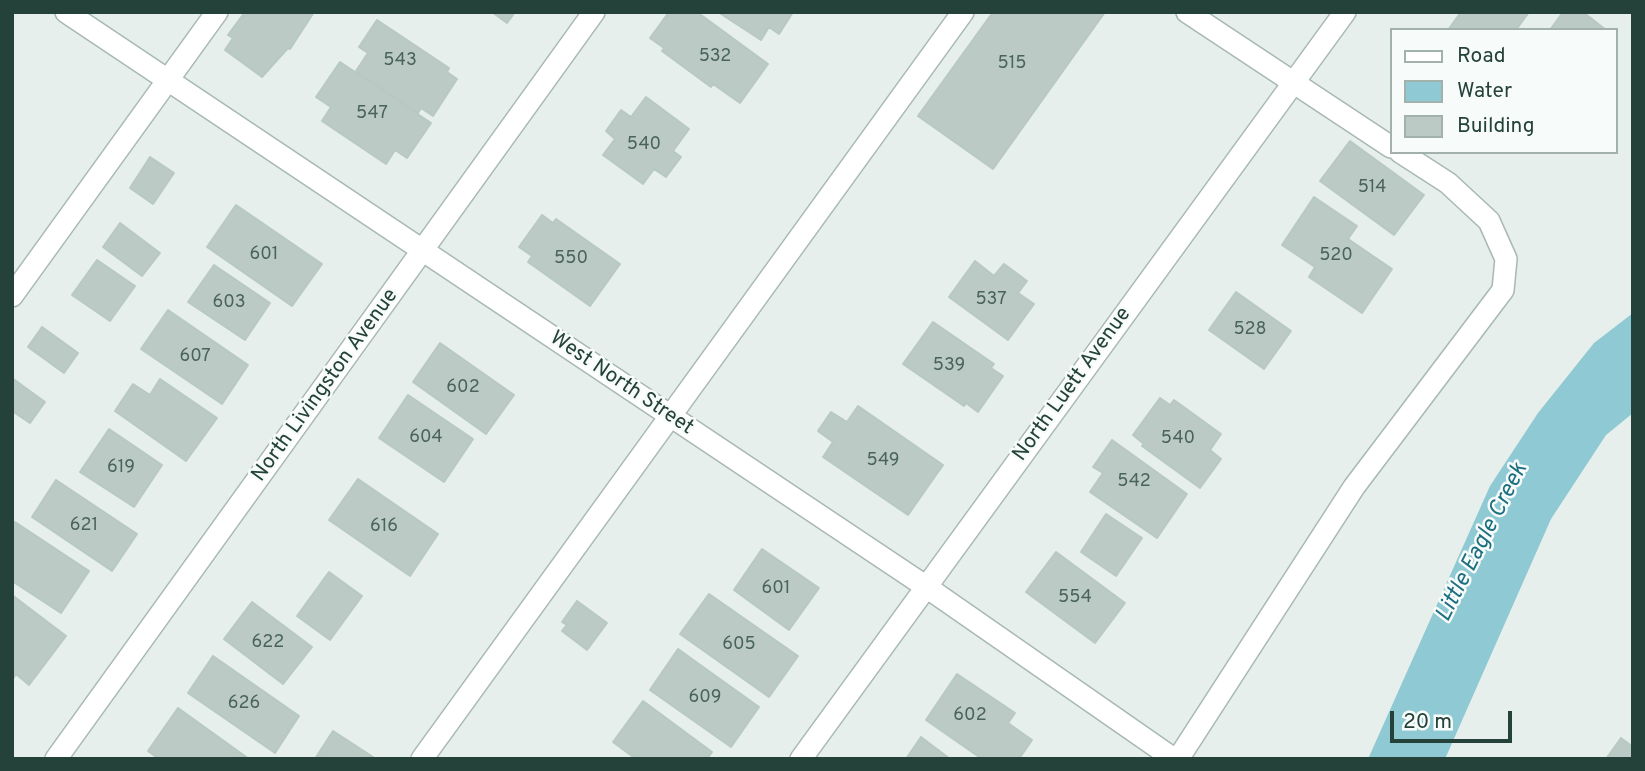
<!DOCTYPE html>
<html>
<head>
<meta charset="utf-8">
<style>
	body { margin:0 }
	#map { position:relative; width:1645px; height:771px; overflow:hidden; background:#e6efeb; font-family:Overpass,sans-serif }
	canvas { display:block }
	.frame { position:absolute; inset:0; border:14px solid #24423a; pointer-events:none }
	.legend { position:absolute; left:1390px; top:28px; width:228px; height:126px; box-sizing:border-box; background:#f7fbf9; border:2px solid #a3b1ad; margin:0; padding:9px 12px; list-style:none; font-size:21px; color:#24423a }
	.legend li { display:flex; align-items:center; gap:14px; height:35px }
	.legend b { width:35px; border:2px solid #a3b1ad }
	.scale { position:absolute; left:1390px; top:711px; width:122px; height:32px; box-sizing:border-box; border:4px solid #24423a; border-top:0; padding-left:9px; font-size:21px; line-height:24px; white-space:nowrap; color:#24423a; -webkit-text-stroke:5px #f7fbf9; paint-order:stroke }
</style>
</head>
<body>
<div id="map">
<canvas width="1645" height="771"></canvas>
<div class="frame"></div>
<ul class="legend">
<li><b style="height:9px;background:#fff"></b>Road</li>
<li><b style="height:19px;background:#8ec9d4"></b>Water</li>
<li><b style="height:19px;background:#bbcac4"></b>Building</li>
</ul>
<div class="scale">20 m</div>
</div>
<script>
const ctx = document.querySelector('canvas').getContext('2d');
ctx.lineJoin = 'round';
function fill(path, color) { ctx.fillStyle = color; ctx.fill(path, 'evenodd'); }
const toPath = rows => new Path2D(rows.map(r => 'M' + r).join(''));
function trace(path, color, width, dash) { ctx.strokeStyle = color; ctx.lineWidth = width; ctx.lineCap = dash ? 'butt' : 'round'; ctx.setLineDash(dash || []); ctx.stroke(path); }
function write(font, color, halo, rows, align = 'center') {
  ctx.font = font + ' Overpass,sans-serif'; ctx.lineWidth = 5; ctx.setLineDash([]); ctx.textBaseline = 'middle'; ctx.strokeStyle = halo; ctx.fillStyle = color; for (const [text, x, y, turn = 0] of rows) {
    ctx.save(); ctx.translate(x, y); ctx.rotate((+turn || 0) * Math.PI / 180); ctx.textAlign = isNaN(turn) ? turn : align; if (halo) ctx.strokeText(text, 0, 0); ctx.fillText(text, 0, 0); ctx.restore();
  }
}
const water = toPath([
	[1633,313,1633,413,1606,435,1551,519,1445,759,1368,759,1490,486,1538,413,1594,343]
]);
const building = toPath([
	[245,12,314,12,290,49,288,48,262,77,225,50,233,38,228,35,245,12],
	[492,12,515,12,507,23,492,12],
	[669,12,697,12,768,64,740,103,713,84,711,87,662,51,664,48,650,38,669,12],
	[718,12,793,12,779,34,769,27,761,40,718,12],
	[993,12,1105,12,993,169,918,116,993,12],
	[1461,12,1529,12,1516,30,1448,30,1461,12],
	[1563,12,1583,12,1606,30,1550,30,1563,12],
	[377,20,449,68,447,72,457,79,433,116,421,108,418,113,356,71,368,53,359,47,377,20],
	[340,62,431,123,407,158,395,150,386,164,322,121,331,107,316,97,340,62],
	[646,97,689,129,673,151,681,157,666,177,654,169,643,184,603,155,615,139,606,131,621,110,631,117,646,97],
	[1350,141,1424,195,1394,235,1320,181,1350,141],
	[150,157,174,173,153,204,130,188,150,157],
	[1314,197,1357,226,1348,239,1392,269,1362,313,1309,277,1315,267,1282,245,1314,197],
	[236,205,322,264,292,306,207,247,236,205],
	[542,215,553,223,556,219,620,264,590,306,528,262,532,256,519,247,542,215],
	[120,223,160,253,142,276,103,247,120,223],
	[97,260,135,286,110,321,72,295,97,260],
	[975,261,994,276,1004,264,1027,281,1018,293,1034,304,1008,340,949,297,975,261],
	[214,265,270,303,245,340,188,302,214,265],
	[1236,292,1291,331,1264,369,1209,330,1236,292],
	[168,310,248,365,222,404,141,349,168,310],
	[933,322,994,364,991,368,1003,376,978,412,966,403,964,406,903,364,933,322],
	[42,327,78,353,64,373,28,347,42,327],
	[440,343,514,395,486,434,413,382,440,343],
	[12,378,45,402,30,423,12,411,12,378],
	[160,379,217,418,186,461,115,411,133,384,150,395,160,379],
	[408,395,473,439,444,482,379,438,408,395],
	[1160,398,1170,405,1174,400,1221,434,1210,450,1221,459,1200,488,1142,446,1144,444,1133,435,1160,398],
	[858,406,943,465,908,515,823,457,833,442,818,431,831,412,847,422,858,406],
	[109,429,162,465,134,507,80,472,109,429],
	[1112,440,1187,494,1157,538,1090,492,1103,473,1093,467,1112,440],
	[358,479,438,534,410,576,329,520,358,479],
	[56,480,137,534,112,571,32,517,56,480],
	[1106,514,1142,538,1116,576,1081,552,1106,514],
	[15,522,89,571,61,613,12,581,12,526,15,522],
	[762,549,819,588,789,630,734,590,762,549],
	[1056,552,1125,603,1095,643,1026,592,1056,552],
	[329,572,362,596,330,640,297,616,329,572],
	[709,594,798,656,769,697,680,634,709,594],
	[12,595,66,636,29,685,16,674,12,680,12,595],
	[577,601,607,623,587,650,562,631,567,625,562,622,577,601],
	[252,602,312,647,283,684,224,639,252,602],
	[678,649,759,707,731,747,650,690,678,649],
	[213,656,299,716,275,753,188,693,213,656],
	[957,674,1015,713,1008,723,1032,740,1019,759,982,759,926,720,957,674],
	[643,701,712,752,707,759,636,759,613,742,643,701],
	[178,708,249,759,159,759,148,751,178,708],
	[333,731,376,759,315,759,333,731],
	[921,737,950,759,906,759,921,737],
	[1621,738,1633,747,1633,759,1606,759,1621,738]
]);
const lane = toPath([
	[1187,12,1391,147],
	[12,296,217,12],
	[422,759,963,12],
	[1178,759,1354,487,1503,290,1506,259,1489,221,1448,183,1400,152]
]);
const street = toPath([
	[66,12,925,586,1174,759],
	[56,759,594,12],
	[801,759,1345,12]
]);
const numberNames = [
	["532",715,57],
	["543",400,61],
	["515",1012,64],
	["547",372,114],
	["540",644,145],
	["514",1372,188],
	["601",264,255],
	["520",1336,256],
	["550",571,259],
	["537",991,300],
	["603",229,303],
	["528",1250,330],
	["607",195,357],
	["539",949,366],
	["602",463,388],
	["604",426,438],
	["540",1178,439],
	["549",883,461],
	["619",121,468],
	["542",1134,482],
	["621",84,526],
	["616",384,527],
	["601",776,589],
	["554",1075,598],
	["622",268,643],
	["605",739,645],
	["609",705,698],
	["626",244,704],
	["602",970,716]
];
const streetNames = [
	["West North Street",621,384,34],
	["North Luett Avenue",1073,385,-54],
	["North Livingston Avenue",326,386,-54]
];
const waterNames = [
	["Little Eagle Creek",1483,543,-63]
];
fill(water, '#8ec9d4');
fill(building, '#bbcac4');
trace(building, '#b8c9c2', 2);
trace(lane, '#a8b8b2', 24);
trace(street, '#a8b8b2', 24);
trace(lane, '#fff', 21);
trace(street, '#fff', 21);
write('18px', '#4a645c', null, numberNames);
write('21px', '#24423a', '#f7fbf9', streetNames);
write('italic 23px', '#1c6f80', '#f7fbf9', waterNames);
</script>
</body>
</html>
